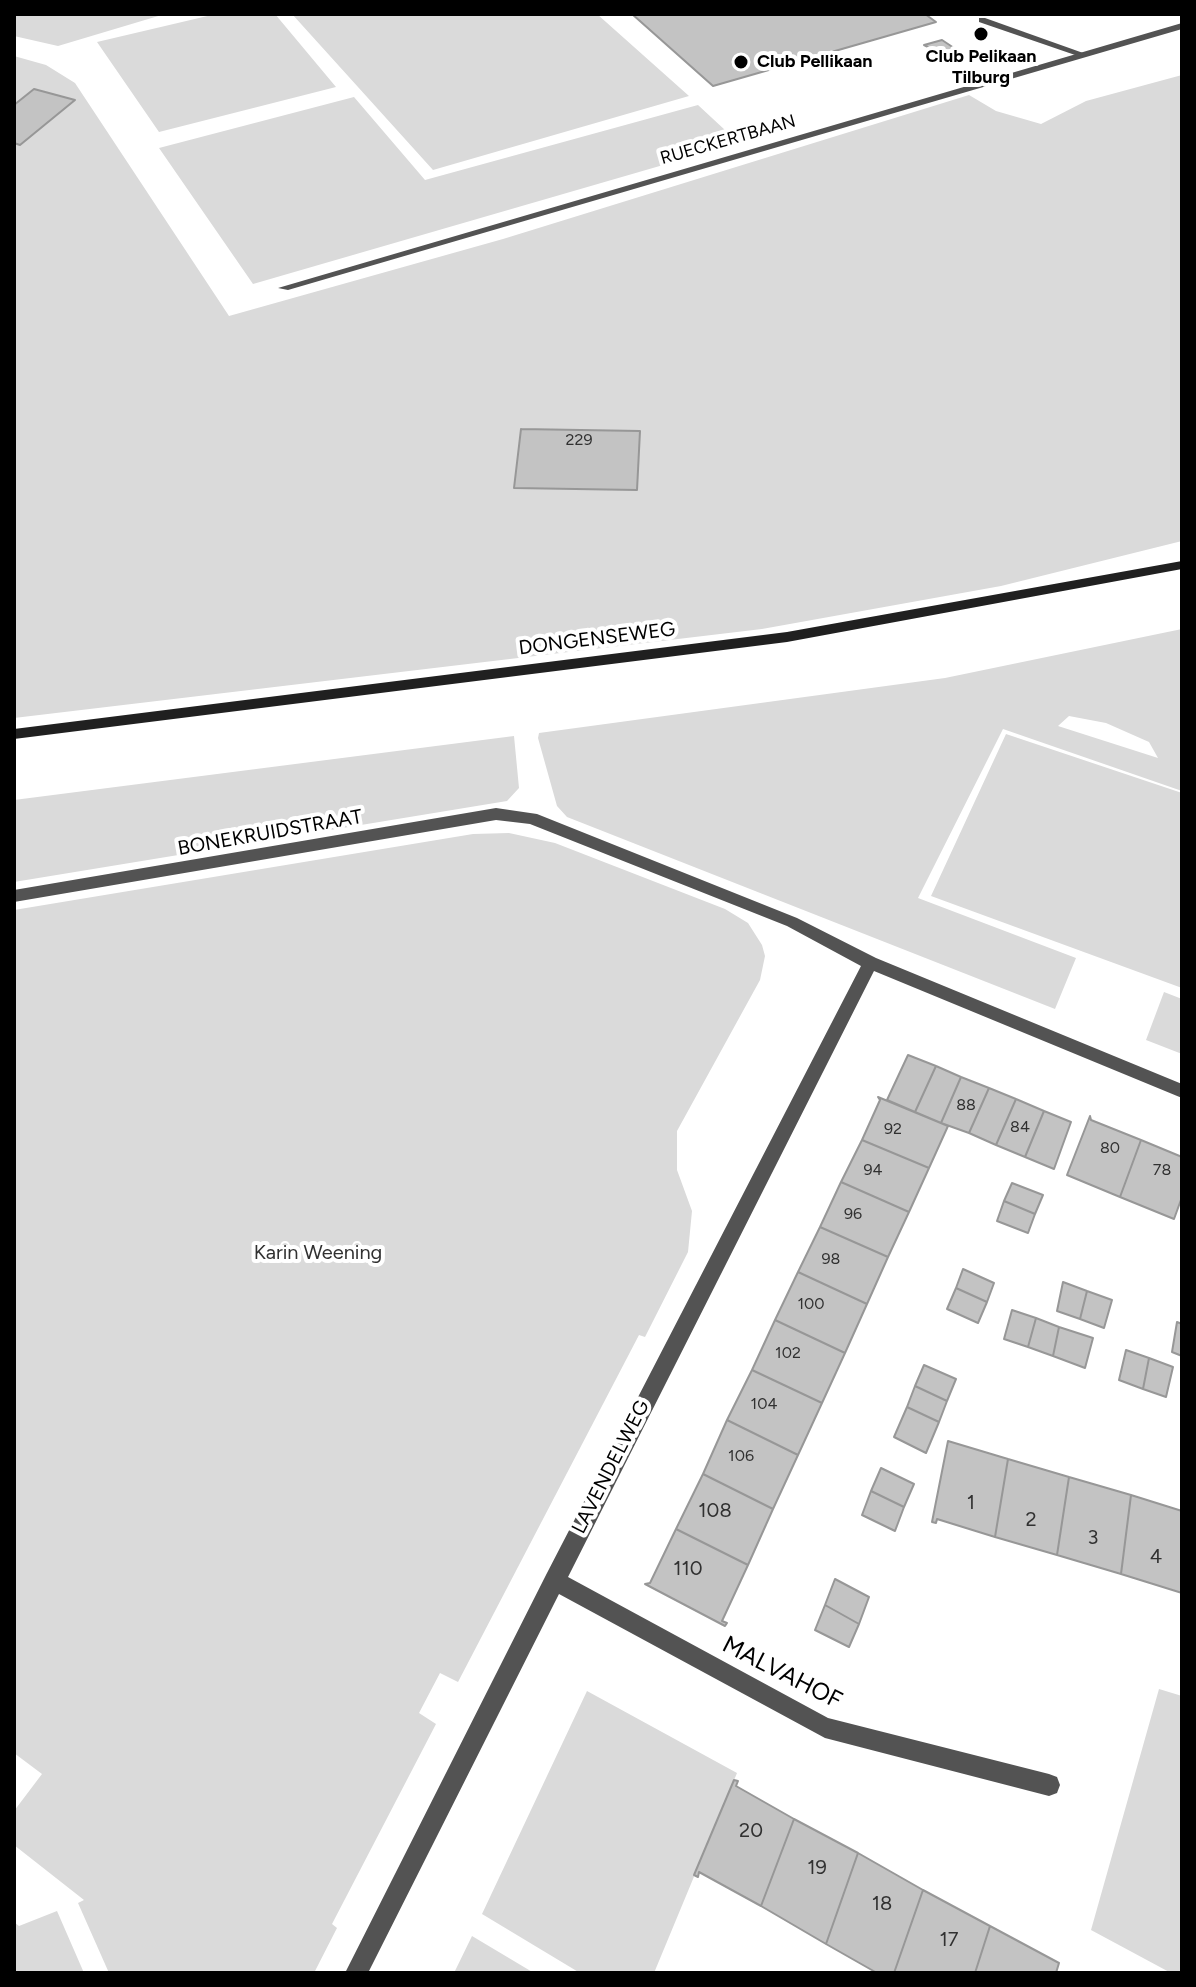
<!DOCTYPE html>
<html>
<head>
<meta charset="utf-8">
<style>
	body { margin:0 }
	#map { position:relative; width:1196px; height:1987px; overflow:hidden; background:#fff; font-family:Figtree,sans-serif }
	canvas { display:block }
	.frame { position:absolute; inset:0; border:16px solid #000; pointer-events:none }
</style>
</head>
<body>
<div id="map">
<canvas width="1196" height="1987"></canvas>
<div class="frame"></div>
</div>
<script>
const ctx = document.querySelector('canvas').getContext('2d');
ctx.lineJoin = 'round';
function fill(path, color) { ctx.fillStyle = color; ctx.fill(path, 'evenodd'); }
const toPath = rows => new Path2D(rows.map(r => 'M' + r).join(''));
function trace(path, color, width, dash) { ctx.strokeStyle = color; ctx.lineWidth = width; ctx.lineCap = dash ? 'butt' : 'round'; ctx.setLineDash(dash || []); ctx.stroke(path); }
function write(font, color, halo, rows, align = 'center') {
  ctx.font = font + ' Figtree,sans-serif'; ctx.lineWidth = 8; ctx.setLineDash([]); ctx.textBaseline = 'middle'; ctx.strokeStyle = halo; ctx.fillStyle = color; for (const [text, x, y, turn = 0] of rows) {
    ctx.save(); ctx.translate(x, y); ctx.rotate((+turn || 0) * Math.PI / 180); ctx.textAlign = isNaN(turn) ? turn : align; if (halo) ctx.strokeText(text, 0, 0); ctx.fillText(text, 0, 0); ctx.restore();
  }
}
const green = toPath([
	[14,14,165,14,58,46,14,36],
	[216,14,275,14,336,87,159,132,97,42],
	[292,14,597,14,689,96,433,170],
	[14,56,46,65,75,83,229,316,503,239,969,95,996,111,1041,124,1086,101,1182,75,1182,541,1001,586,762,629,14,718],
	[354,97,425,180,698,105,739,143,253,284,159,148],
	[1182,629,1182,791,1003,729,918,898,1076,958,1055,1009,567,817,557,806,538,738,539,733,945,678],
	[1069,716,1106,723,1149,742,1158,758,1058,726],
	[1006,734,1182,793,1182,988,931,896],
	[514,736,519,788,507,801,14,882,14,800],
	[509,833,555,843,725,909,748,923,762,945,765,956,760,980,677,1131,677,1170,692,1211,688,1252,645,1337,639,1335,458,1682,440,1673,419,1713,436,1724,332,1924,337,1928,314,1973,109,1973,78,1903,84,1900,14,1845,14,1811,42,1774,14,1753,14,910,473,834],
	[1164,992,1182,999,1182,1054,1146,1040],
	[1159,1689,1182,1696,1182,1973,1171,1973,1091,1930],
	[587,1691,737,1773,654,1973,580,1973,482,1914],
	[57,1911,84,1973,14,1973,14,1922,19,1926],
	[472,1936,534,1973,454,1973]
]);
const building = toPath([
	[632,14,925,14,936,22,713,86,632,14],
	[942,40,957,50,943,55,924,45,942,40],
	[34,89,75,100,20,145,14,143,14,105,34,89],
	[521,429,640,431,637,490,514,488,521,429],
	[908,1055,936,1066,915,1112,887,1100,908,1055],
	[936,1066,961,1077,941,1123,915,1112,936,1066],
	[961,1077,989,1088,969,1133,941,1123,961,1077],
	[989,1088,1016,1099,996,1145,969,1133,989,1088],
	[878,1097,948,1126,929,1168,862,1140,880,1100,878,1097],
	[1016,1099,1044,1111,1025,1157,996,1145,1016,1099],
	[1044,1111,1071,1122,1054,1169,1025,1157,1044,1111],
	[1090,1116,1091,1120,1141,1140,1120,1197,1067,1175,1090,1116],
	[862,1140,929,1168,909,1212,841,1182,862,1140],
	[1141,1140,1182,1157,1182,1197,1174,1219,1120,1197,1141,1140],
	[841,1182,909,1212,888,1257,820,1227,841,1182],
	[1012,1183,1043,1195,1035,1214,1004,1201,1012,1183],
	[1004,1201,1035,1214,1028,1233,997,1221,1004,1201],
	[820,1227,888,1257,867,1304,798,1272,820,1227],
	[963,1269,994,1283,987,1302,956,1288,963,1269],
	[798,1272,867,1304,845,1353,775,1320,798,1272],
	[1063,1282,1087,1291,1080,1319,1057,1311,1063,1282],
	[956,1288,987,1302,978,1323,947,1309,956,1288],
	[1087,1291,1112,1300,1104,1328,1080,1319,1087,1291],
	[1012,1310,1036,1318,1028,1347,1004,1339,1012,1310],
	[1036,1318,1059,1327,1053,1356,1028,1347,1036,1318],
	[775,1320,845,1353,822,1403,752,1370,775,1320],
	[1177,1322,1182,1324,1182,1356,1172,1352,1177,1322],
	[1059,1327,1093,1338,1085,1368,1053,1356,1059,1327],
	[1126,1350,1149,1358,1143,1389,1119,1380,1126,1350],
	[1149,1358,1173,1367,1166,1397,1143,1389,1149,1358],
	[924,1365,956,1379,947,1401,915,1386,924,1365],
	[752,1370,822,1403,798,1455,727,1420,752,1370],
	[915,1386,947,1401,939,1422,907,1407,915,1386],
	[907,1407,939,1422,926,1453,894,1437,907,1407],
	[727,1420,798,1455,773,1509,703,1474,727,1420],
	[948,1441,1008,1459,995,1537,937,1519,936,1523,932,1522,948,1441],
	[1008,1459,1069,1477,1057,1555,995,1537,1008,1459],
	[881,1468,914,1484,904,1507,871,1491,881,1468],
	[703,1474,773,1509,748,1565,676,1529,703,1474],
	[1069,1477,1131,1495,1121,1574,1057,1555,1069,1477],
	[871,1491,904,1507,895,1531,862,1515,871,1491],
	[1131,1495,1182,1511,1182,1593,1121,1574,1131,1495],
	[676,1529,748,1565,722,1621,727,1623,725,1626,645,1584,650,1583,676,1529],
	[835,1579,869,1597,859,1624,825,1605,835,1579],
	[825,1605,859,1624,849,1647,815,1630,825,1605],
	[734,1780,738,1781,736,1786,794,1819,761,1906,699,1872,698,1877,694,1875,734,1780],
	[794,1819,858,1853,826,1944,761,1906,794,1819],
	[858,1853,923,1890,894,1973,877,1973,826,1944,858,1853],
	[923,1890,990,1926,975,1973,894,1973,923,1890],
	[990,1926,1059,1963,1056,1973,975,1973,990,1926]
]);
const service = toPath([
	[979,18,985,18,1086,54,1078,56,979,22,979,18]
]);
const minor = toPath([
	[1182,23,1182,29,288,290,278,288,1182,23],
	[496,808,537,814,797,918,876,958,1182,1084,1182,1098,874,971,568,1577,828,1718,1049,1774,1057,1777,1060,1785,1057,1793,1049,1796,825,1738,559,1594,368,1973,345,1973,547,1573,861,966,787,926,530,824,496,820,14,902,14,890,496,808]
]);
const secondary = toPath([
	[1182,561,1182,569,787,642,14,739,14,729,787,632,1182,561]
]);
const markers = [
	[981,34,8,"#000"],
	[741,62,8,"#000"]
];
const numberNames = [
	["229",579,440],
	["88",966,1105],
	["84",1020,1127],
	["92",893,1129],
	["80",1110,1148],
	["94",873,1170],
	["78",1162,1170],
	["96",853,1214],
	["98",831,1259],
	["100",811,1304],
	["102",788,1353],
	["104",764,1404],
	["106",741,1456]
];
const farPoinames = [
	["Club Pelikaan",981,57],
	["Tilburg",981,78],
	["Club Pellikaan",757,62,"left"]
];
const farStreetnames = [
	["RUECKERTBAAN",728,140,-16]
];
const streetNames = [
	["DONGENSEWEG",597,639,-7],
	["BONEKRUIDSTRAAT",270,833,-10],
	["LAVENDELWEG",611,1467,-63]
];
const parkNames = [
	["Karin Weening",318,1253]
];
const nearNumbernames = [
	["1",971,1503],
	["108",715,1511],
	["2",1031,1520],
	["3",1093,1538],
	["4",1156,1557],
	["110",688,1569],
	["20",751,1831],
	["19",817,1868],
	["18",882,1904],
	["17",949,1940]
];
const nearStreetnames = [
	["MALVAHOF",782,1673,27]
];
fill(green, '#dadada');
fill(building, '#c3c3c3');
trace(building, '#979797', 2);
fill(service, '#535353');
fill(minor, '#535353');
fill(secondary, '#202020');
for (const [x, y, r, color] of markers) { const dot = new Path2D(); dot.arc(x, y, r, 0, 2 * Math.PI); ctx.fillStyle = color; ctx.fill(dot); trace(dot, '#fff', 3); }
write('16px', '#313131', null, numberNames);
write('bold 18px', '#000', '#fff', farPoinames);
write('18px', '#000', '#fff', farStreetnames);
write('20px', '#000', '#fff', streetNames);
write('20px', '#313131', '#fff', parkNames);
write('20px', '#313131', null, nearNumbernames);
write('24px', '#000', '#fff', nearStreetnames);
</script>
</body>
</html>
